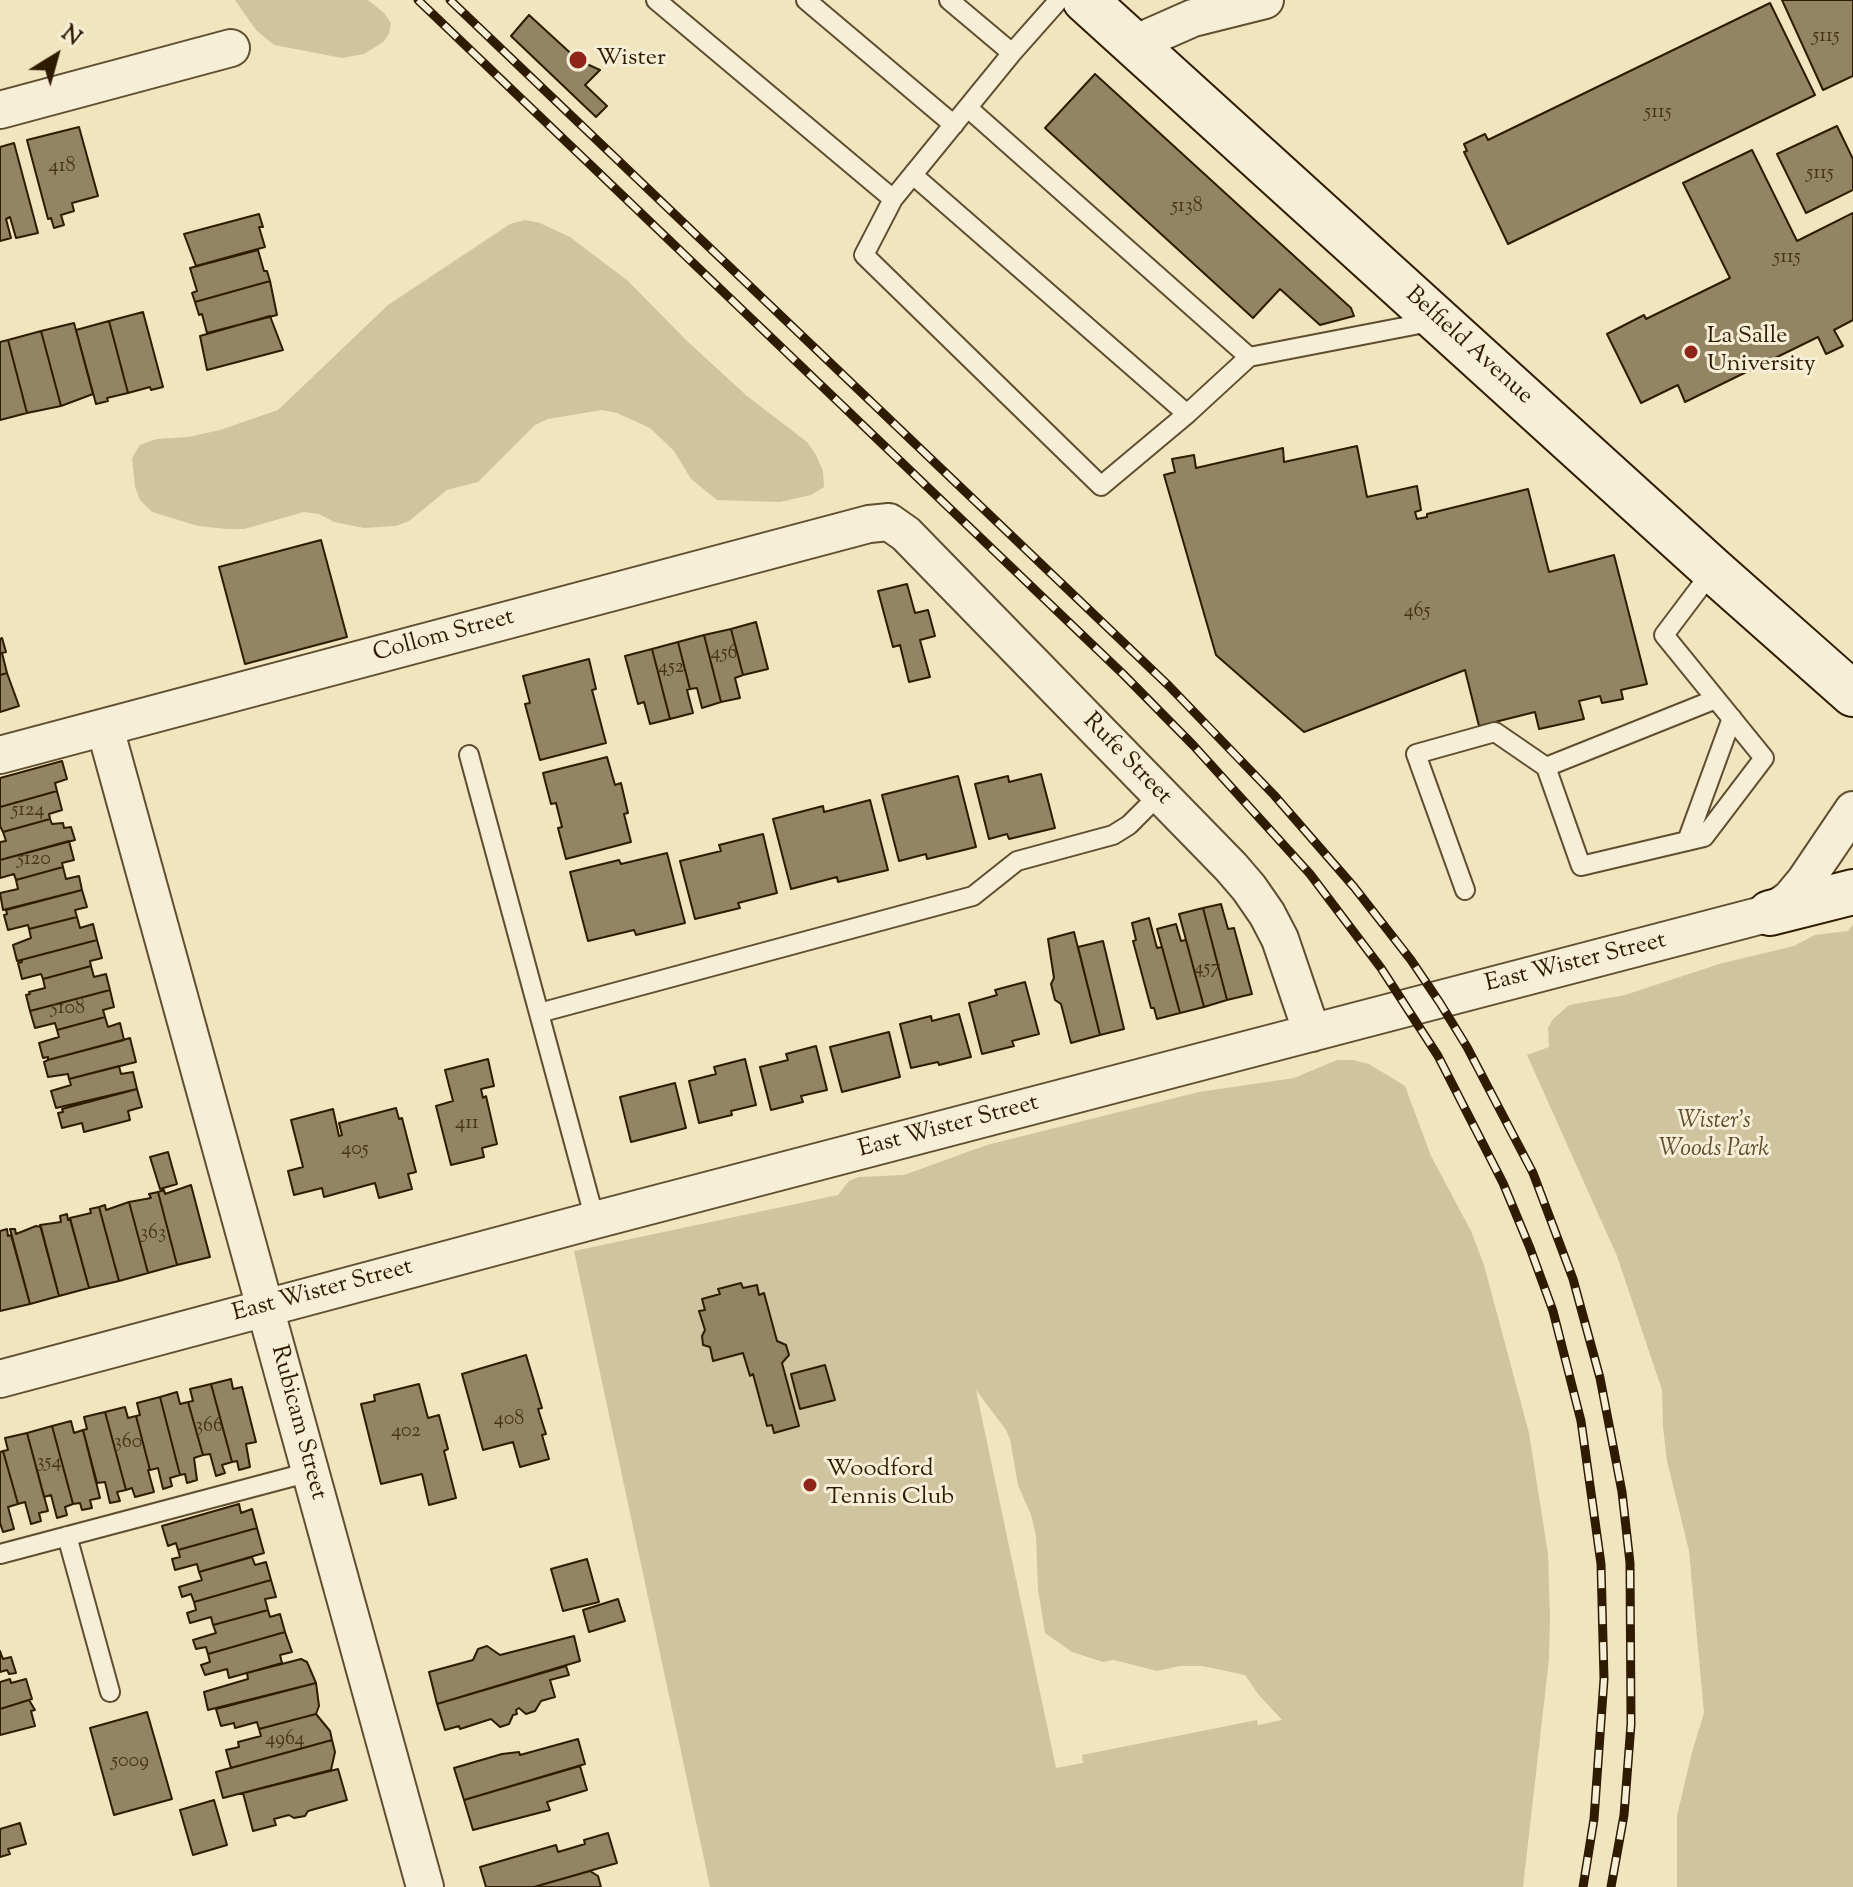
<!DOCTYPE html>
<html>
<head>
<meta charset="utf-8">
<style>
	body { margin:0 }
	#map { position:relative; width:1853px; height:1887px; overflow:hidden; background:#f1e5c0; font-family:"Sorts Mill Goudy",serif }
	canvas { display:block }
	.north { position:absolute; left:16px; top:16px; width:80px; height:80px; -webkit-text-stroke:6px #f6eed6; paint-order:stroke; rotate:37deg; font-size:22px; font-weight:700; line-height:32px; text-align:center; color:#2e1b00 }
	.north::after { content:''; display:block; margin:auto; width:28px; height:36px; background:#2e1b00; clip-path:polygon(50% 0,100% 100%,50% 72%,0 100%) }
</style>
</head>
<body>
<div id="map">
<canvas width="1853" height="1887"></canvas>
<div class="north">N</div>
</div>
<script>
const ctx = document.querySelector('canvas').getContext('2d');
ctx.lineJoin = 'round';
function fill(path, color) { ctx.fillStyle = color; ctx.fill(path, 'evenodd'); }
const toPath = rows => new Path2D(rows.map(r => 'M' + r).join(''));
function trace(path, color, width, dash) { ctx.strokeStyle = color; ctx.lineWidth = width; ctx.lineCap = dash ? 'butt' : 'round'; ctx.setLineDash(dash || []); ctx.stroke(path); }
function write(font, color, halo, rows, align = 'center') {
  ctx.font = font + ' "Sorts Mill Goudy",serif'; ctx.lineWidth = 6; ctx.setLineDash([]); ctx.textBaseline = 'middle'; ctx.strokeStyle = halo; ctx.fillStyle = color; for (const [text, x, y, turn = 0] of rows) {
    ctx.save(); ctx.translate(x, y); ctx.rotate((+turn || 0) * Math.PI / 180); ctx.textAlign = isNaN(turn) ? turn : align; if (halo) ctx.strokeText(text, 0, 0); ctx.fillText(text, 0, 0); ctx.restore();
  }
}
const green = toPath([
	[235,0,368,0,384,13,391,23,389,34,383,42,364,54,342,58,274,45,256,30],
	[525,220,540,223,570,237,628,281,687,341,747,396,807,442,816,455,823,471,824,487,811,495,780,502,717,500,691,479,674,451,650,428,617,413,602,410,548,419,535,425,478,482,447,490,409,521,396,526,364,528,334,522,319,514,304,512,244,529,227,529,198,526,152,512,140,500,135,487,132,458,140,445,156,439,188,437,220,430,278,410,388,305,510,224],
	[1853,924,1853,1887,1677,1887,1677,1816,1692,1752,1704,1713,1689,1551,1667,1461,1663,1427,1662,1390,1617,1256,1527,1055,1549,1047,1548,1028,1553,1019,1569,1005,1625,995,1719,964,1794,946,1815,935,1848,931],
	[1337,1060,1353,1060,1369,1064,1405,1086,1431,1156,1471,1231,1484,1265,1529,1433,1548,1554,1550,1616,1549,1659,1523,1887,710,1887,574,1251,838,1195,849,1181,859,1177,904,1175,987,1145,1199,1092,1294,1078],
	[976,1390,1006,1430,1010,1439,1018,1485,1031,1515,1036,1536,1038,1590,1045,1633,1072,1652,1103,1662,1114,1660,1157,1671,1180,1666,1202,1666,1245,1675,1258,1694,1282,1720,1258,1725,1257,1720,1082,1755,1083,1763,1056,1768]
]);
const building = toPath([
	[1782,0,1853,0,1853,76,1823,90,1782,0],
	[1770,3,1815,95,1508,244,1464,152,1467,151,1464,144,1485,134,1488,140,1770,3],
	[529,15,578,60,600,70,585,85,607,106,596,117,511,36,529,15],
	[1095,74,1351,308,1354,316,1320,325,1280,289,1253,318,1045,128,1095,74],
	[1837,126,1853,159,1853,190,1806,213,1777,154,1837,126],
	[79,127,98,196,72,203,74,211,61,215,64,225,54,228,51,218,48,219,27,140,79,127],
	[14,143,38,233,16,238,10,217,6,219,11,238,0,241,0,147,14,143],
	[1752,150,1797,241,1853,213,1853,320,1834,330,1843,346,1826,354,1818,337,1685,402,1678,385,1641,403,1607,334,1644,315,1646,319,1730,278,1683,183,1752,150],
	[259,214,263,227,259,227,265,247,196,266,184,234,259,214],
	[258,250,264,271,267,271,270,281,195,302,192,293,197,291,190,268,258,250],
	[270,281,277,315,207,333,202,314,199,315,195,302,270,281],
	[143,312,163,387,151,390,150,387,128,393,109,321,143,312],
	[270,316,283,350,207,370,200,336,270,316],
	[109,321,128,393,107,398,108,401,96,404,76,330,109,321],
	[74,323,93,394,61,406,41,331,74,323],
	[41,331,61,406,27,413,8,340,41,331],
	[8,340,27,413,0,420,0,342,8,340],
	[1357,446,1367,497,1417,486,1421,510,1415,512,1417,519,1427,517,1427,514,1528,489,1549,572,1614,555,1647,684,1621,690,1623,699,1602,703,1600,696,1579,701,1584,719,1539,729,1535,712,1479,726,1465,670,1304,732,1216,655,1164,475,1175,472,1172,459,1194,455,1196,468,1283,448,1284,462,1357,446],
	[321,540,347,637,245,664,219,567,321,540],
	[907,584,915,613,928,610,935,636,920,640,930,677,909,682,900,645,893,647,878,591,907,584],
	[756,622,768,669,743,675,731,629,756,622],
	[731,629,743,675,735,678,740,698,721,702,704,635,731,629],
	[704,635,721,702,702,708,697,688,690,689,678,642,704,635],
	[2,638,6,652,2,653,7,673,0,675,0,639,2,638],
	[678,642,690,689,687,690,693,713,670,719,652,649,678,642],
	[652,649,670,719,650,724,644,702,638,704,625,656,652,649],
	[589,659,596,689,592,690,606,743,540,760,525,704,530,703,523,676,589,659],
	[7,673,19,706,0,712,0,675,7,673],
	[607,757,615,785,621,783,628,813,624,814,631,842,566,859,558,828,562,827,556,803,551,804,543,773,607,757],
	[62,761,67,779,55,783,57,791,0,807,0,778,62,761],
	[1041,774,1055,828,1009,839,1007,834,989,839,975,784,1008,776,1009,782,1041,774],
	[958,776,976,847,927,859,926,854,899,861,882,795,958,776],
	[57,791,62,810,49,814,50,819,3,832,0,826,0,807,57,791],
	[870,800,888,870,838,882,837,877,791,889,773,819,823,806,824,812,870,800],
	[50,819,52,824,63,823,64,828,71,827,75,840,0,860,0,842,6,841,3,832,50,819],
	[763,834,777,893,738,903,740,908,695,919,680,861,721,851,719,845,763,834],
	[69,841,74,860,62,863,63,867,16,880,14,874,0,878,0,860,69,841],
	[667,853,685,923,636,935,634,930,588,941,570,872,619,860,621,864,667,853],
	[63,867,66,879,79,876,82,890,3,910,0,893,18,889,16,880,63,867],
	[82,890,87,907,75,910,77,917,29,929,28,925,8,930,4,915,7,914,6,910,82,890],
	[1221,904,1228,929,1234,928,1252,994,1227,1000,1203,908,1221,904],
	[1203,908,1227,1000,1204,1007,1179,914,1203,908],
	[77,917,80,928,93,924,97,940,17,961,13,945,31,938,29,929,77,917],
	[1149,918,1157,948,1162,947,1180,1013,1157,1019,1154,1008,1151,1008,1133,941,1136,940,1132,923,1149,918],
	[1176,924,1181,941,1186,940,1204,1007,1180,1013,1157,929,1176,924],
	[1074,932,1100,1035,1071,1043,1061,1004,1055,1000,1051,984,1054,978,1048,939,1074,932],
	[97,940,102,958,90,961,91,966,43,979,41,974,22,979,18,963,22,962,21,960,97,940],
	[1103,941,1124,1029,1100,1035,1078,947,1103,941],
	[91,966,94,977,106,974,110,990,30,1011,26,995,30,994,29,992,45,988,43,979,91,966],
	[1025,982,1039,1034,1012,1041,1014,1046,982,1054,969,1003,997,995,995,990,1025,982],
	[110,990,114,1007,103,1010,105,1017,57,1030,55,1023,35,1028,30,1011,110,990],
	[959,1014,971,1057,939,1065,938,1062,911,1068,900,1024,931,1016,932,1021,959,1014],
	[105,1017,108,1027,120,1023,124,1040,48,1060,48,1057,43,1058,39,1043,59,1037,57,1030,105,1017],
	[889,1032,900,1077,842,1092,830,1047,889,1032],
	[130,1038,136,1062,69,1079,68,1074,48,1077,44,1062,48,1060,130,1038],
	[816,1046,827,1090,801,1096,803,1102,771,1110,760,1067,788,1060,786,1054,816,1046],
	[488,1059,494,1086,481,1089,483,1098,486,1096,497,1144,482,1148,484,1157,451,1165,436,1106,453,1101,445,1070,488,1059],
	[745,1059,756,1105,731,1111,732,1115,699,1123,689,1081,716,1074,714,1067,745,1059],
	[119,1066,121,1074,133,1072,137,1089,56,1108,51,1091,71,1085,69,1079,119,1066],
	[675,1083,686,1128,631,1142,620,1097,675,1083],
	[137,1089,142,1107,128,1111,130,1120,84,1132,82,1123,62,1128,58,1113,63,1112,62,1109,137,1089],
	[396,1108,399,1119,402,1118,416,1172,408,1174,412,1189,379,1198,375,1183,324,1197,322,1188,294,1195,288,1171,303,1167,291,1120,333,1109,339,1136,342,1135,339,1123,396,1108],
	[168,1152,177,1184,160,1189,150,1157,168,1152],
	[191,1185,210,1257,177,1265,158,1192,164,1190,165,1194,191,1185],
	[158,1192,177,1265,148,1273,129,1202,151,1198,149,1194,158,1192],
	[129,1202,148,1273,119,1281,99,1207,105,1205,106,1210,129,1202],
	[99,1207,119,1281,89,1288,70,1218,91,1213,90,1209,99,1207],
	[67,1214,68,1220,70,1219,89,1288,59,1296,40,1225,61,1222,60,1216,67,1214],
	[36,1226,41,1227,59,1296,30,1304,10,1229,15,1229,16,1234,36,1226],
	[7,1229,8,1236,11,1235,30,1304,0,1311,0,1231,7,1229],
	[741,1283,743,1288,757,1285,759,1295,764,1293,777,1341,786,1345,789,1355,782,1363,799,1426,774,1433,772,1425,767,1426,753,1374,750,1376,743,1353,713,1361,710,1347,703,1345,702,1336,705,1330,699,1311,705,1310,702,1299,720,1294,718,1289,741,1283],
	[526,1355,542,1408,538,1409,546,1434,542,1435,549,1459,520,1467,513,1442,483,1450,462,1374,526,1355],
	[825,1365,835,1400,800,1409,791,1374,825,1365],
	[231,1379,233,1389,242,1387,256,1442,246,1444,250,1467,239,1470,237,1461,232,1462,211,1384,231,1379],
	[211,1384,232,1462,222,1465,225,1473,216,1476,210,1454,203,1455,188,1402,193,1401,190,1389,211,1384],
	[419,1384,428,1418,439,1415,448,1449,444,1451,456,1498,429,1505,422,1474,381,1484,361,1404,375,1401,374,1395,419,1384],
	[177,1392,180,1404,188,1402,203,1455,194,1458,197,1480,187,1483,185,1474,180,1475,160,1397,177,1392],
	[160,1397,180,1475,170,1478,172,1486,163,1489,158,1468,150,1470,136,1416,140,1415,137,1403,160,1397],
	[125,1407,128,1418,136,1416,150,1470,148,1470,154,1492,135,1497,132,1488,126,1490,105,1412,125,1407],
	[105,1412,126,1490,117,1492,120,1501,110,1503,105,1482,97,1483,83,1430,87,1429,84,1417,105,1412],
	[71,1421,74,1433,83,1430,100,1498,90,1500,92,1508,82,1510,80,1503,73,1504,52,1426,71,1421],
	[52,1426,73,1504,65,1507,67,1515,57,1518,51,1495,44,1497,27,1433,52,1426],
	[27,1433,48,1511,39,1513,41,1521,31,1524,25,1502,18,1504,3,1451,8,1450,5,1438,27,1433],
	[3,1451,18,1504,8,1507,14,1529,3,1532,0,1523,0,1452,3,1451],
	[239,1504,241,1513,252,1509,257,1528,178,1550,176,1543,168,1546,162,1526,239,1504],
	[257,1528,264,1553,199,1572,197,1564,175,1570,172,1559,180,1557,178,1550,257,1528],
	[252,1557,255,1565,266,1562,271,1580,194,1602,191,1594,182,1597,179,1587,202,1580,199,1572,252,1557],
	[587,1559,599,1602,563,1611,551,1569,587,1559],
	[271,1580,276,1597,265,1599,268,1610,213,1625,211,1617,190,1623,187,1613,196,1610,194,1602,271,1580],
	[618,1599,625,1621,589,1632,583,1610,618,1599],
	[268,1610,270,1617,280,1614,285,1632,208,1654,206,1647,196,1649,193,1640,216,1633,213,1625,268,1610],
	[285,1632,292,1652,280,1655,282,1663,229,1678,227,1669,205,1675,201,1665,210,1662,208,1654,285,1632],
	[574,1636,580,1661,437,1704,429,1672,473,1660,478,1649,487,1646,500,1655,574,1636],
	[0,1651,3,1659,11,1657,16,1673,9,1674,7,1670,0,1672,0,1651],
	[301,1659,307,1662,316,1683,208,1710,204,1692,248,1679,247,1673,301,1659],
	[566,1666,569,1675,550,1680,555,1697,541,1701,535,1711,526,1714,519,1708,516,1710,517,1714,513,1715,509,1724,500,1727,491,1719,460,1729,459,1726,445,1730,437,1704,566,1666],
	[10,1679,11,1683,26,1679,32,1699,0,1709,0,1682,10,1679],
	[316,1683,319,1706,316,1714,259,1729,257,1722,235,1728,234,1723,221,1726,216,1709,316,1683],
	[29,1700,35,1710,31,1711,35,1726,0,1735,0,1709,29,1700],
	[147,1712,172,1799,114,1815,90,1728,147,1712],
	[316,1714,330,1731,332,1740,231,1768,226,1750,239,1747,238,1742,261,1736,259,1729,316,1714],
	[578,1739,585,1764,464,1800,454,1768,502,1754,519,1752,520,1755,578,1739],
	[332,1740,335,1752,331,1770,223,1798,216,1772,332,1740],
	[580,1766,587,1790,547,1802,550,1810,473,1830,464,1800,580,1766],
	[338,1769,347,1800,308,1811,305,1816,294,1818,289,1815,274,1819,276,1825,253,1831,243,1793,338,1769],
	[214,1800,227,1845,193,1855,180,1810,214,1800],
	[20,1823,26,1844,8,1849,10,1854,0,1857,0,1829,20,1823],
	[608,1833,617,1863,534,1887,486,1887,480,1867,556,1845,558,1852,585,1844,584,1840,608,1833],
	[590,1871,598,1876,601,1887,534,1887,590,1871]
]);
const lane = toPath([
	[656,0,893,199,1012,53,1059,0],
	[806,0,954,125],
	[949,0,1012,53],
	[913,175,1187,414,1249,357,968,108],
	[893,199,864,255,1101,486,1187,414],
	[1249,357,1435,321],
	[1713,570,1664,635,1764,758,1704,837,1581,866,1546,767,1716,699],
	[469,755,595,1220],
	[1687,841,1732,718],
	[1465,890,1416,754,1495,732,1546,767],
	[539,1013,973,896,1017,861,1113,835,1129,825,1159,795],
	[67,1536,110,1692],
	[0,1554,310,1472]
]);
const street = toPath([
	[1134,44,1193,18,1265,0],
	[0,110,231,48],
	[105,728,425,1887],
	[0,755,869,524,889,522,906,534,1231,867,1249,888,1267,914,1280,939,1312,1033],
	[0,1379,595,1220,1770,913,1790,899,1805,881,1853,810]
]);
const secondary = toPath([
	[1085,0,1713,570,1853,694],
	[1770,913,1853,892]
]);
const rail = toPath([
	[418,0,1123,674,1193,745,1310,874,1381,968,1438,1056,1503,1183,1530,1248,1553,1311,1581,1421,1601,1564,1604,1679,1594,1819,1583,1887],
	[450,0,1169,686,1274,795,1354,887,1411,960,1440,1003,1467,1047,1533,1173,1573,1279,1600,1378,1622,1492,1630,1563,1631,1724,1624,1815,1611,1887]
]);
const markers = [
	[578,60,10,"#8f2418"],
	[1691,352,8,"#8f2418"],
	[810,1485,8,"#8f2418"]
];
const numberNames = [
	["5115",1826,38],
	["5115",1658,114],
	["418",62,168],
	["5115",1820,175],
	["5138",1187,208],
	["5115",1787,259],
	["465",1417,613],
	["456",724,655],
	["452",671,669],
	["5124",28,812],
	["5120",34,861],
	["457",1207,970],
	["5108",68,1010],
	["411",467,1125],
	["405",355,1151],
	["363",153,1235],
	["408",509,1421],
	["366",209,1428],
	["402",406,1433],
	["360",128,1444],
	["354",49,1464],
	["4964",285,1741],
	["5009",130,1763]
];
const poiNames = [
	["Wister",596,60],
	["La Salle",1707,338],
	["University",1707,366],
	["Woodford",826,1471],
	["Tennis Club",826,1499]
];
const streetNames = [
	["Belfield Avenue",1468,347,42],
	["Collom Street",444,637,-15],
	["Rufe Street",1126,760,46],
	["East Wister Street",1576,964,-14],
	["East Wister Street",949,1128,-15],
	["East Wister Street",323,1292,-15],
	["Rubicam Street",297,1423,75]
];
const parkNames = [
	["Wister's",1714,1123],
	["Woods Park",1714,1151]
];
fill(green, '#d0c39f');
fill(building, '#938464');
trace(building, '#2e1b00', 2);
trace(lane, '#5f4e30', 22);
trace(street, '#5f4e30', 40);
trace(secondary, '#2e1b00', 48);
trace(lane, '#f6eed6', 18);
trace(street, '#f6eed6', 36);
trace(secondary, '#f6eed6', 44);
trace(rail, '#2e1b00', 9);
trace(rail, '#f6eed6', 6, [18]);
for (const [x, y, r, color] of markers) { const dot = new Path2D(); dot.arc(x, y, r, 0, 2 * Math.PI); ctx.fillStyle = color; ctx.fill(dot); trace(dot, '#f6eed6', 3); }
write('20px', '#473519', null, numberNames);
write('24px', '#2e1b00', '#f6eed6', poiNames, 'left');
write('24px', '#2e1b00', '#f6eed6', streetNames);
write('italic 24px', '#5f4d30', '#f6eed6', parkNames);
</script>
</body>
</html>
